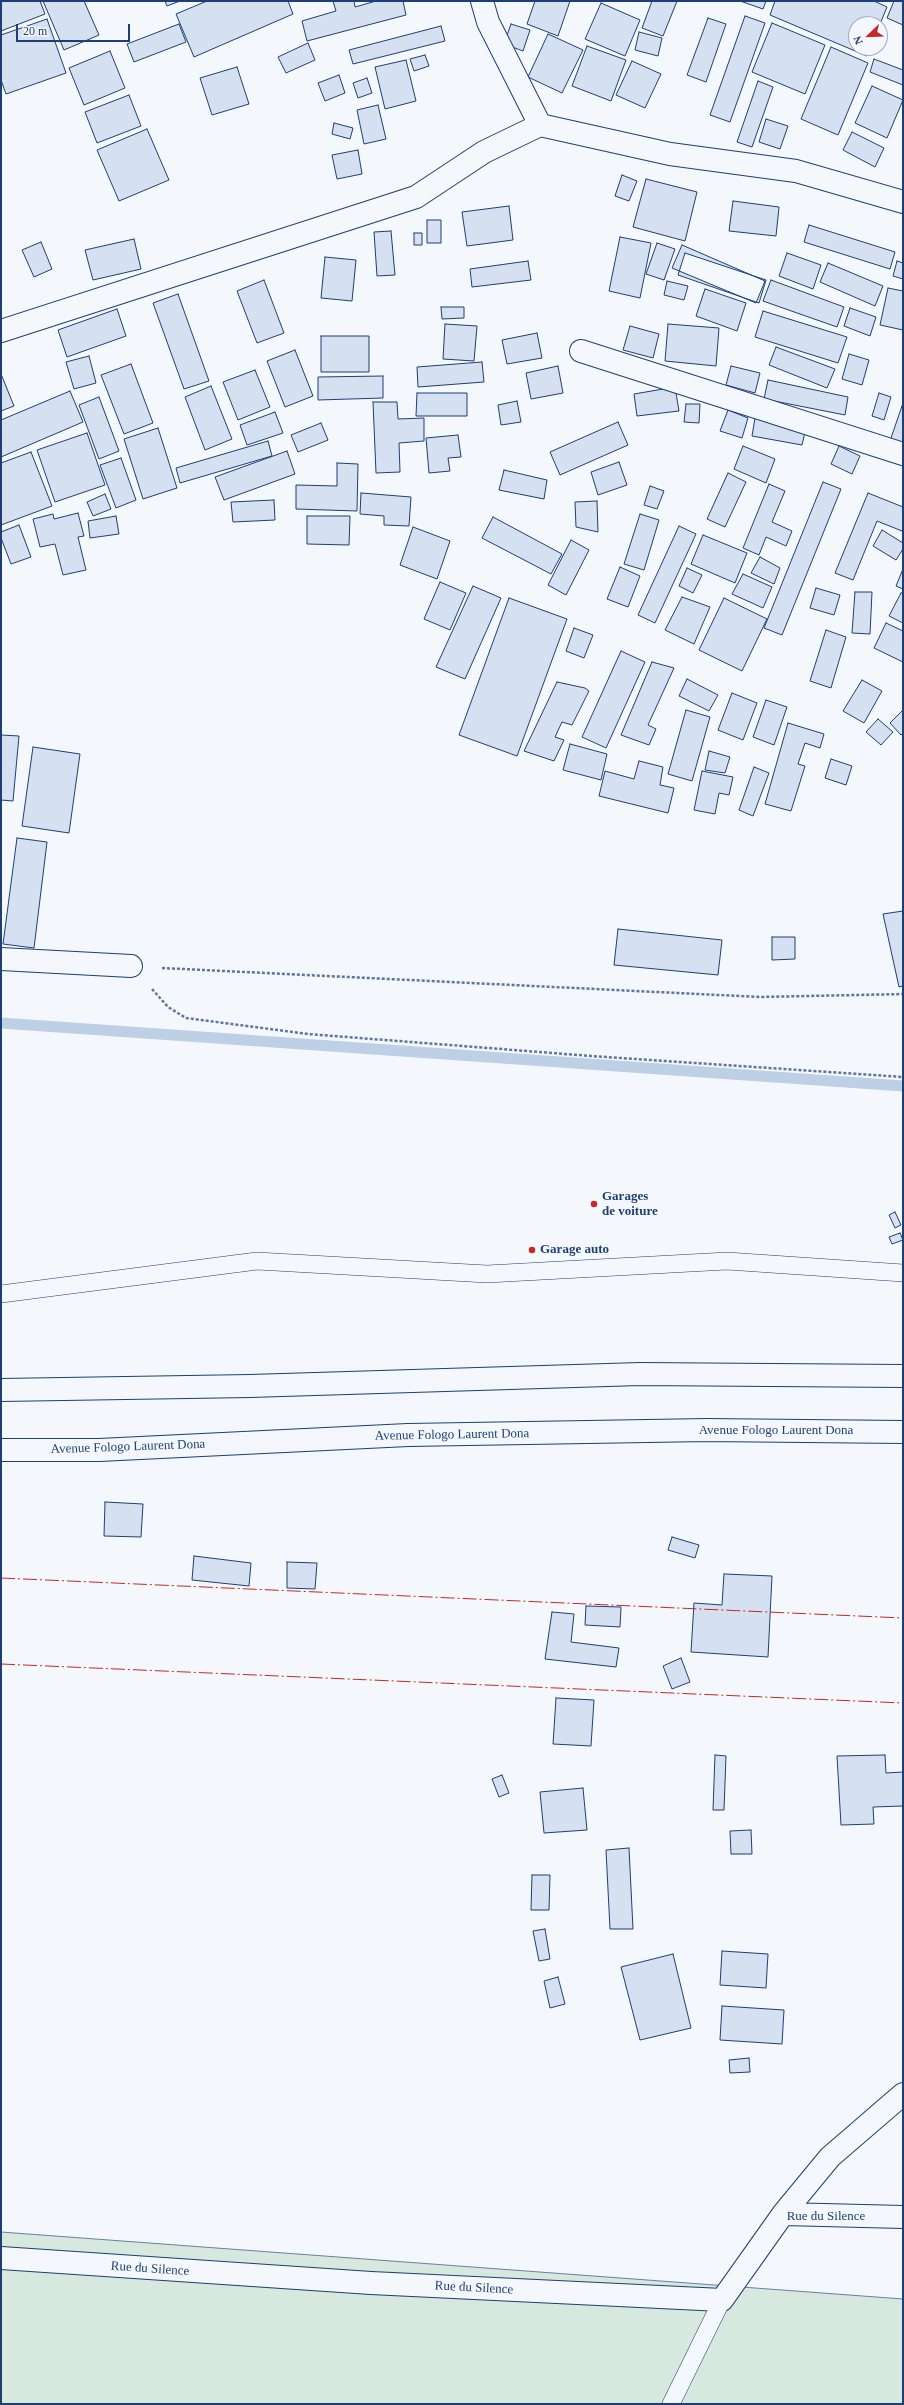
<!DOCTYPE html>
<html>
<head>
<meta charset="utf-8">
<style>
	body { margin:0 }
	#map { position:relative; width:904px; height:2405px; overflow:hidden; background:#f4f7fb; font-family:Georgia,serif }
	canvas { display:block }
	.frame { position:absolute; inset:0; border:2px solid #1d3f73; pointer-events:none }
	.north { position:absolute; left:848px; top:16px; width:40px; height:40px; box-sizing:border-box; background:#f4f7fb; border:1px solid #9eadc5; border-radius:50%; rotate:247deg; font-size:11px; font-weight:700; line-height:16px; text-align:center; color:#1d3f73 }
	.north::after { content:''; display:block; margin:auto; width:14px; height:18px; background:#c62828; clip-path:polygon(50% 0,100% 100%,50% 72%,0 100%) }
	.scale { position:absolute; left:16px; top:24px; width:114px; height:18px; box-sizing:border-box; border:2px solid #1d3f73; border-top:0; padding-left:5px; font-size:12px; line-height:14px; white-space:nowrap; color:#1d3f73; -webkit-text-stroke:3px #f4f7fb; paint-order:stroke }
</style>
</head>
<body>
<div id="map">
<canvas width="904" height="2405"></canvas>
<div class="frame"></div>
<div class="north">N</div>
<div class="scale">20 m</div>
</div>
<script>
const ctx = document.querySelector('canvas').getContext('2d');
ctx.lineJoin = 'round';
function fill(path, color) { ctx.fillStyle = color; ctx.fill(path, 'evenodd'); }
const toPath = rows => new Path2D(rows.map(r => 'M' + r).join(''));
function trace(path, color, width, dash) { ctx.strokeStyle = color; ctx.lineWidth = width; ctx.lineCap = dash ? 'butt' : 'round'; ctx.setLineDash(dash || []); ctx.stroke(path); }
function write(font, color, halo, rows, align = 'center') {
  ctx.font = font + ' Georgia,serif'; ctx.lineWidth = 3; ctx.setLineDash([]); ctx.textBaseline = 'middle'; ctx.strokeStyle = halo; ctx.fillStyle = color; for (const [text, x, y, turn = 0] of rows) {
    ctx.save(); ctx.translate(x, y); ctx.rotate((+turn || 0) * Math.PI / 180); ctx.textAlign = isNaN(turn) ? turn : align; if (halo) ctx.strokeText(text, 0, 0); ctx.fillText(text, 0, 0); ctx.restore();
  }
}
const green = toPath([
	[1,2232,903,2299,903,2404,1,2404,1,2232]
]);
const stream = toPath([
	[1,1023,903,1086]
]);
const building = toPath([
	[1,1,40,1,45,14,1,31,1,1],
	[43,1,84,1,99,35,64,50,43,1],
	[165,1,180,1,167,6,165,1],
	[207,1,288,1,293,14,194,57,176,14,207,1],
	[333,1,354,1,355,7,376,1,403,1,406,15,307,41,302,21,336,11,333,1],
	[535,1,570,1,558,36,527,24,535,1],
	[652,1,677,1,663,36,642,28,652,1],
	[740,1,766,1,763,9,740,1],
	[775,1,874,1,887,7,880,24,856,24,856,48,870,48,867,56,770,15,775,1],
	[894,1,903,1,903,25,887,18,894,1],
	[601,3,640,20,625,56,585,39,601,3],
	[745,16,765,23,730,122,710,115,745,16],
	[708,18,726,24,706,82,687,75,708,18],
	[47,19,66,73,6,94,1,80,1,35,47,19],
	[772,23,825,45,805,94,752,72,772,23],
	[179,24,186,42,134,62,127,44,179,24],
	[511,24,530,30,523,51,504,44,511,24],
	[441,26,445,41,353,64,349,50,441,26],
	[639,32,662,38,658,56,635,50,639,32],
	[548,34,583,50,562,93,528,77,548,34],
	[308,43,315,60,286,73,278,57,308,43],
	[587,46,626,60,611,101,572,86,587,46],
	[831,47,868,63,838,135,801,119,831,47],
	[110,51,125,88,84,105,69,68,110,51],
	[425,55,429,66,414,71,410,59,425,55],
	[874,59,903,70,903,85,870,72,874,59],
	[406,60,416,101,385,109,375,67,406,60],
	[632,61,661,74,645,108,616,95,632,61],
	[237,67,249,104,212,115,200,78,237,67],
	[339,75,345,93,325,101,318,83,339,75],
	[367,78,372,93,358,98,353,83,367,78],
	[758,81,773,87,752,147,737,142,758,81],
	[872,86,903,100,887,138,855,123,872,86],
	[129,95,141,126,97,143,85,112,129,95],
	[378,105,386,139,364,144,357,110,378,105],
	[766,119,788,126,780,149,759,142,766,119],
	[334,123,353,128,350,139,332,134,334,123],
	[147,129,169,180,119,201,97,150,147,129],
	[852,132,884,148,875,167,843,150,852,132],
	[358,150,362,174,337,179,332,155,358,150],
	[622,175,637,181,629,201,615,196,622,175],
	[646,179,697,192,685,241,633,227,646,179],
	[733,201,779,207,776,236,729,231,733,201],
	[509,206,513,240,467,246,462,212,509,206],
	[427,220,441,220,441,243,427,243,427,220],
	[809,225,895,252,890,269,804,242,809,225],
	[391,231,395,275,377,276,374,232,391,231],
	[414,233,422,233,422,245,414,245,414,233],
	[620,237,651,243,640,298,609,291,620,237],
	[134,239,141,269,93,280,85,250,134,239],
	[41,242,52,269,34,277,22,250,41,242],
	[657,243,675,249,664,280,646,274,657,243],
	[682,245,765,281,756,303,672,268,682,245],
	[685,253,766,280,759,303,678,275,685,253],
	[787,253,821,265,813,289,779,276,787,253],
	[325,257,356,260,352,301,321,298,325,257],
	[528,261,531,280,472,287,470,269,528,261],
	[897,261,903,263,903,279,893,276,897,261],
	[828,263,883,286,875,306,820,282,828,263],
	[264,280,284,333,257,343,237,291,264,280],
	[771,280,844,307,837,327,763,301,771,280],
	[667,281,688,286,684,300,664,295,667,281],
	[888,288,903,291,903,330,880,325,888,288],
	[705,289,746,303,737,331,696,316,705,289],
	[178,294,209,381,184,389,153,303,178,294],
	[441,307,464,307,464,318,442,319,441,307],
	[850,308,876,317,870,336,844,326,850,308],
	[117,309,126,336,67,357,58,330,117,309],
	[763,311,847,337,838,363,755,337,763,311],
	[445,324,477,326,474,361,443,359,445,324],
	[668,324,719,328,716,366,665,361,668,324],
	[630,326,659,334,653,358,623,350,630,326],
	[537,333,542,358,507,364,502,340,537,333],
	[321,336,369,336,369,372,321,372,321,336],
	[776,347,835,369,827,388,769,365,776,347],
	[295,350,313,396,285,407,267,361,295,350],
	[849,354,869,360,862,385,842,379,849,354],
	[89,356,96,383,74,389,66,362,89,356],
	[482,362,484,382,418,387,417,367,482,362],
	[131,364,153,423,124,434,101,375,131,364],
	[558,366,563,393,531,399,526,373,558,366],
	[731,366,760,373,755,393,726,385,731,366],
	[255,370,270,407,238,420,223,382,255,370],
	[1,374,14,406,1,411,1,374],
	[383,376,383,398,318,400,318,377,383,376],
	[768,380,848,397,845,415,764,399,768,380],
	[211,386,232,439,205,450,185,397,211,386],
	[675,387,679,411,637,416,634,394,675,387],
	[70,391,83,422,1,457,1,420,70,391],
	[417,393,467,393,467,416,416,416,417,393],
	[879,393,891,397,884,420,872,416,879,393],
	[99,397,119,451,99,459,79,405,99,397],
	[517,401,521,422,501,425,498,405,517,401],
	[373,402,397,402,398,419,424,418,424,441,399,443,400,472,376,473,373,402],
	[903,403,903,446,890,441,903,403],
	[686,404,700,404,699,423,684,422,686,404],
	[728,410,748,418,742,438,720,431,728,410],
	[275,412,283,433,247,445,240,425,275,412],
	[755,418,806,428,802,445,752,436,755,418],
	[618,422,628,445,560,475,550,452,618,422],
	[321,423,328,440,298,452,291,435,321,423],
	[158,428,177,488,143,499,124,439,158,428],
	[87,433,105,485,55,502,37,450,87,433],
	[458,435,461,457,448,458,450,471,429,473,426,438,458,435],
	[268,441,272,456,180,483,176,468,268,441],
	[743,446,775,459,766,483,734,469,743,446],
	[839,446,860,456,852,474,831,464,839,446],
	[287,451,295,474,224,500,215,477,287,451],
	[31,452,52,506,1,525,1,463,31,452],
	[121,458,136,500,116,508,100,465,121,458],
	[619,462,627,485,598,495,591,472,619,462],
	[337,463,358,464,357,511,296,509,296,485,337,486,337,463],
	[504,470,547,480,544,499,499,490,504,470],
	[728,473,746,482,725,527,707,519,728,473],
	[823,482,841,489,782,635,764,628,823,482],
	[769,484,785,491,772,522,792,531,786,546,766,537,759,555,743,548,769,484],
	[650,486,664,491,657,509,644,505,650,486],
	[361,493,411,497,409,526,384,525,384,516,360,514,361,493],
	[868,493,903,507,903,529,902,531,877,521,853,580,835,573,868,493],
	[105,494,111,509,93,516,87,502,105,494],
	[274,500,275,520,233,522,231,502,274,500],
	[597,501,598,532,576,527,575,502,597,501],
	[78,513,84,536,78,537,86,570,63,575,55,544,40,547,33,519,53,514,54,519,78,513],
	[640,514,659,520,644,570,624,564,640,514],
	[116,516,119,534,90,538,88,521,116,516],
	[307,516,350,516,349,545,307,544,307,516],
	[493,517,562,554,551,574,482,538,493,517],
	[19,525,31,557,11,564,1,538,1,532,19,525],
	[679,526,696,534,655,623,638,615,679,526],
	[413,527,450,541,437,579,400,565,413,527],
	[882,530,903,543,903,549,896,560,873,546,882,530],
	[703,535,747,553,735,583,691,564,703,535],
	[571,540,589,550,566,595,548,585,571,540],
	[760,557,780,568,774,584,751,573,760,557],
	[620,567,640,576,628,607,607,599,620,567],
	[687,568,702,575,693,593,679,586,687,568],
	[903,569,903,589,896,586,903,569],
	[743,574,772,587,763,608,732,594,743,574],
	[440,582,466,593,450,630,424,619,440,582],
	[473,586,501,598,465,679,436,667,473,586],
	[816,588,840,595,834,615,810,608,816,588],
	[855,592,872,592,870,634,852,633,855,592],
	[901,593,903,593,903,623,889,616,901,593],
	[682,597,710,607,694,644,665,630,682,597],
	[509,598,567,619,517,756,459,735,509,598],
	[724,598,767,619,742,671,699,650,724,598],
	[886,623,903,631,903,662,874,648,886,623],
	[574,628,593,635,584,658,566,651,574,628],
	[826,630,846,637,831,688,810,681,826,630],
	[621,651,645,662,606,748,582,737,621,651],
	[652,662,674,668,648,725,656,729,649,745,621,735,652,662],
	[687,679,718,695,709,711,679,696,687,679],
	[862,680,882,691,864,723,843,711,862,680],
	[557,682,585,688,589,691,572,725,562,722,555,737,564,740,554,761,524,751,557,682],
	[732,693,757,703,743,740,718,730,732,693],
	[766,700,787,707,774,745,753,737,766,700],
	[686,710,710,717,692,781,668,774,686,710],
	[903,710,903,733,901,735,890,723,903,710],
	[878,719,893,732,881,745,866,732,878,719],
	[788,723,824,734,820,748,805,743,798,764,805,766,791,811,765,804,788,723],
	[1,735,19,736,13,801,1,800,1,735],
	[570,744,607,754,601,780,563,770,570,744],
	[33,747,80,754,69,833,22,826,33,747],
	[709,751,730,757,725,773,705,770,709,751],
	[831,759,852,766,846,785,825,778,831,759],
	[639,761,663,767,660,785,674,788,668,813,599,796,605,771,634,779,639,761],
	[754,767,769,773,753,816,739,810,754,767],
	[702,771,733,777,729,795,719,793,715,814,694,810,702,771],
	[17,838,47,842,34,948,3,944,17,838],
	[903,911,903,986,899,987,883,914,903,911],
	[618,929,722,940,718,975,614,965,618,929],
	[772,937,795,937,795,959,772,960,772,937],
	[895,1212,901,1225,895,1228,889,1215,895,1212],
	[900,1233,903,1240,892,1244,889,1237,900,1233],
	[105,1502,143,1504,141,1537,104,1536,105,1502],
	[672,1537,699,1545,695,1558,668,1550,672,1537],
	[194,1556,251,1563,249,1586,192,1580,194,1556],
	[287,1562,317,1563,315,1589,287,1588,287,1562],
	[724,1574,772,1576,768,1657,691,1652,694,1603,722,1605,724,1574],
	[586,1606,621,1607,620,1627,585,1625,586,1606],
	[552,1612,574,1614,571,1642,619,1648,616,1667,545,1659,552,1612],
	[681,1658,690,1682,672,1689,663,1666,681,1658],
	[556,1698,594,1700,591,1746,553,1744,556,1698],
	[715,1755,726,1756,724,1810,713,1810,715,1755],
	[885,1755,886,1773,903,1772,903,1806,873,1807,874,1824,841,1825,837,1756,885,1755],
	[502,1775,509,1793,499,1797,492,1779,502,1775],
	[583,1788,587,1830,544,1833,540,1792,583,1788],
	[751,1830,752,1854,731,1854,730,1831,751,1830],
	[629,1848,633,1929,610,1929,606,1850,629,1848],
	[532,1875,550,1875,549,1910,531,1910,532,1875],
	[545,1929,550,1959,539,1961,533,1931,545,1929],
	[722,1951,768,1954,766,1988,720,1985,722,1951],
	[673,1954,691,2028,640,2040,621,1967,673,1954],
	[558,1977,565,2004,550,2008,544,1981,558,1977],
	[722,2006,784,2010,782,2044,720,2040,722,2006],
	[749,2058,750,2072,730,2073,729,2060,749,2058]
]);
const path = toPath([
	[162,968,760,997,903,994],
	[152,989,168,1007,186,1018,308,1034,591,1056,903,1077]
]);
const lane = toPath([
	[1,1294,257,1261,487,1274,727,1261,903,1273],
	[671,2404,722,2300]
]);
const street = toPath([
	[482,1,488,22,540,125],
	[1,331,416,197,484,152,540,125,670,154,796,171,903,202],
	[581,351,903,454],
	[1,959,131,966],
	[783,2214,830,2157,903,2094],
	[1,2258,371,2283,722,2300,783,2214,903,2217]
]);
const secondary = toPath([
	[1,1390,250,1386,640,1374,903,1376],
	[1,1450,99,1450,408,1435,707,1430,903,1432]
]);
const power = toPath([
	[1,1578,903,1618],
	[1,1664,903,1703]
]);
const markers = [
	[594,1204,4,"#c62828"],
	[532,1250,4,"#c62828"]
];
const poiNames = [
	["Garages",602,1197],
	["de voiture",602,1212],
	["Garage auto",540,1250]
];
const streetNames = [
	["Avenue Fologo Laurent Dona",776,1431],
	["Avenue Fologo Laurent Dona",452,1435,-1],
	["Avenue Fologo Laurent Dona",128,1447,-2],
	["Rue du Silence",826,2217],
	["Rue du Silence",150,2269,4],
	["Rue du Silence",474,2288,3]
];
fill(green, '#d7e8df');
trace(green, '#687fa3', 1);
trace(stream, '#bed0e5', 11);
fill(building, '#d5e0f0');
trace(building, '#1d3f73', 1);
trace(lane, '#1d3f73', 18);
trace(street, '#1d3f73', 24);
trace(secondary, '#1d3f73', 24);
trace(path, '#5e769c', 2.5, [3, 2]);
trace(lane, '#f4f7fb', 17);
trace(street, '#f4f7fb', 22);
trace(secondary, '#f4f7fb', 22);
trace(power, '#c62828', 1, [14, 3, 2, 3]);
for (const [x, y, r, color] of markers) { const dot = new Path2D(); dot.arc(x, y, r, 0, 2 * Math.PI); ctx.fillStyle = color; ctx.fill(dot); trace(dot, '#f4f7fb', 1.5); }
write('bold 13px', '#1d3f73', '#f4f7fb', poiNames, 'left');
write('13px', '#1d3f73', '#f4f7fb', streetNames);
</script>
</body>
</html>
